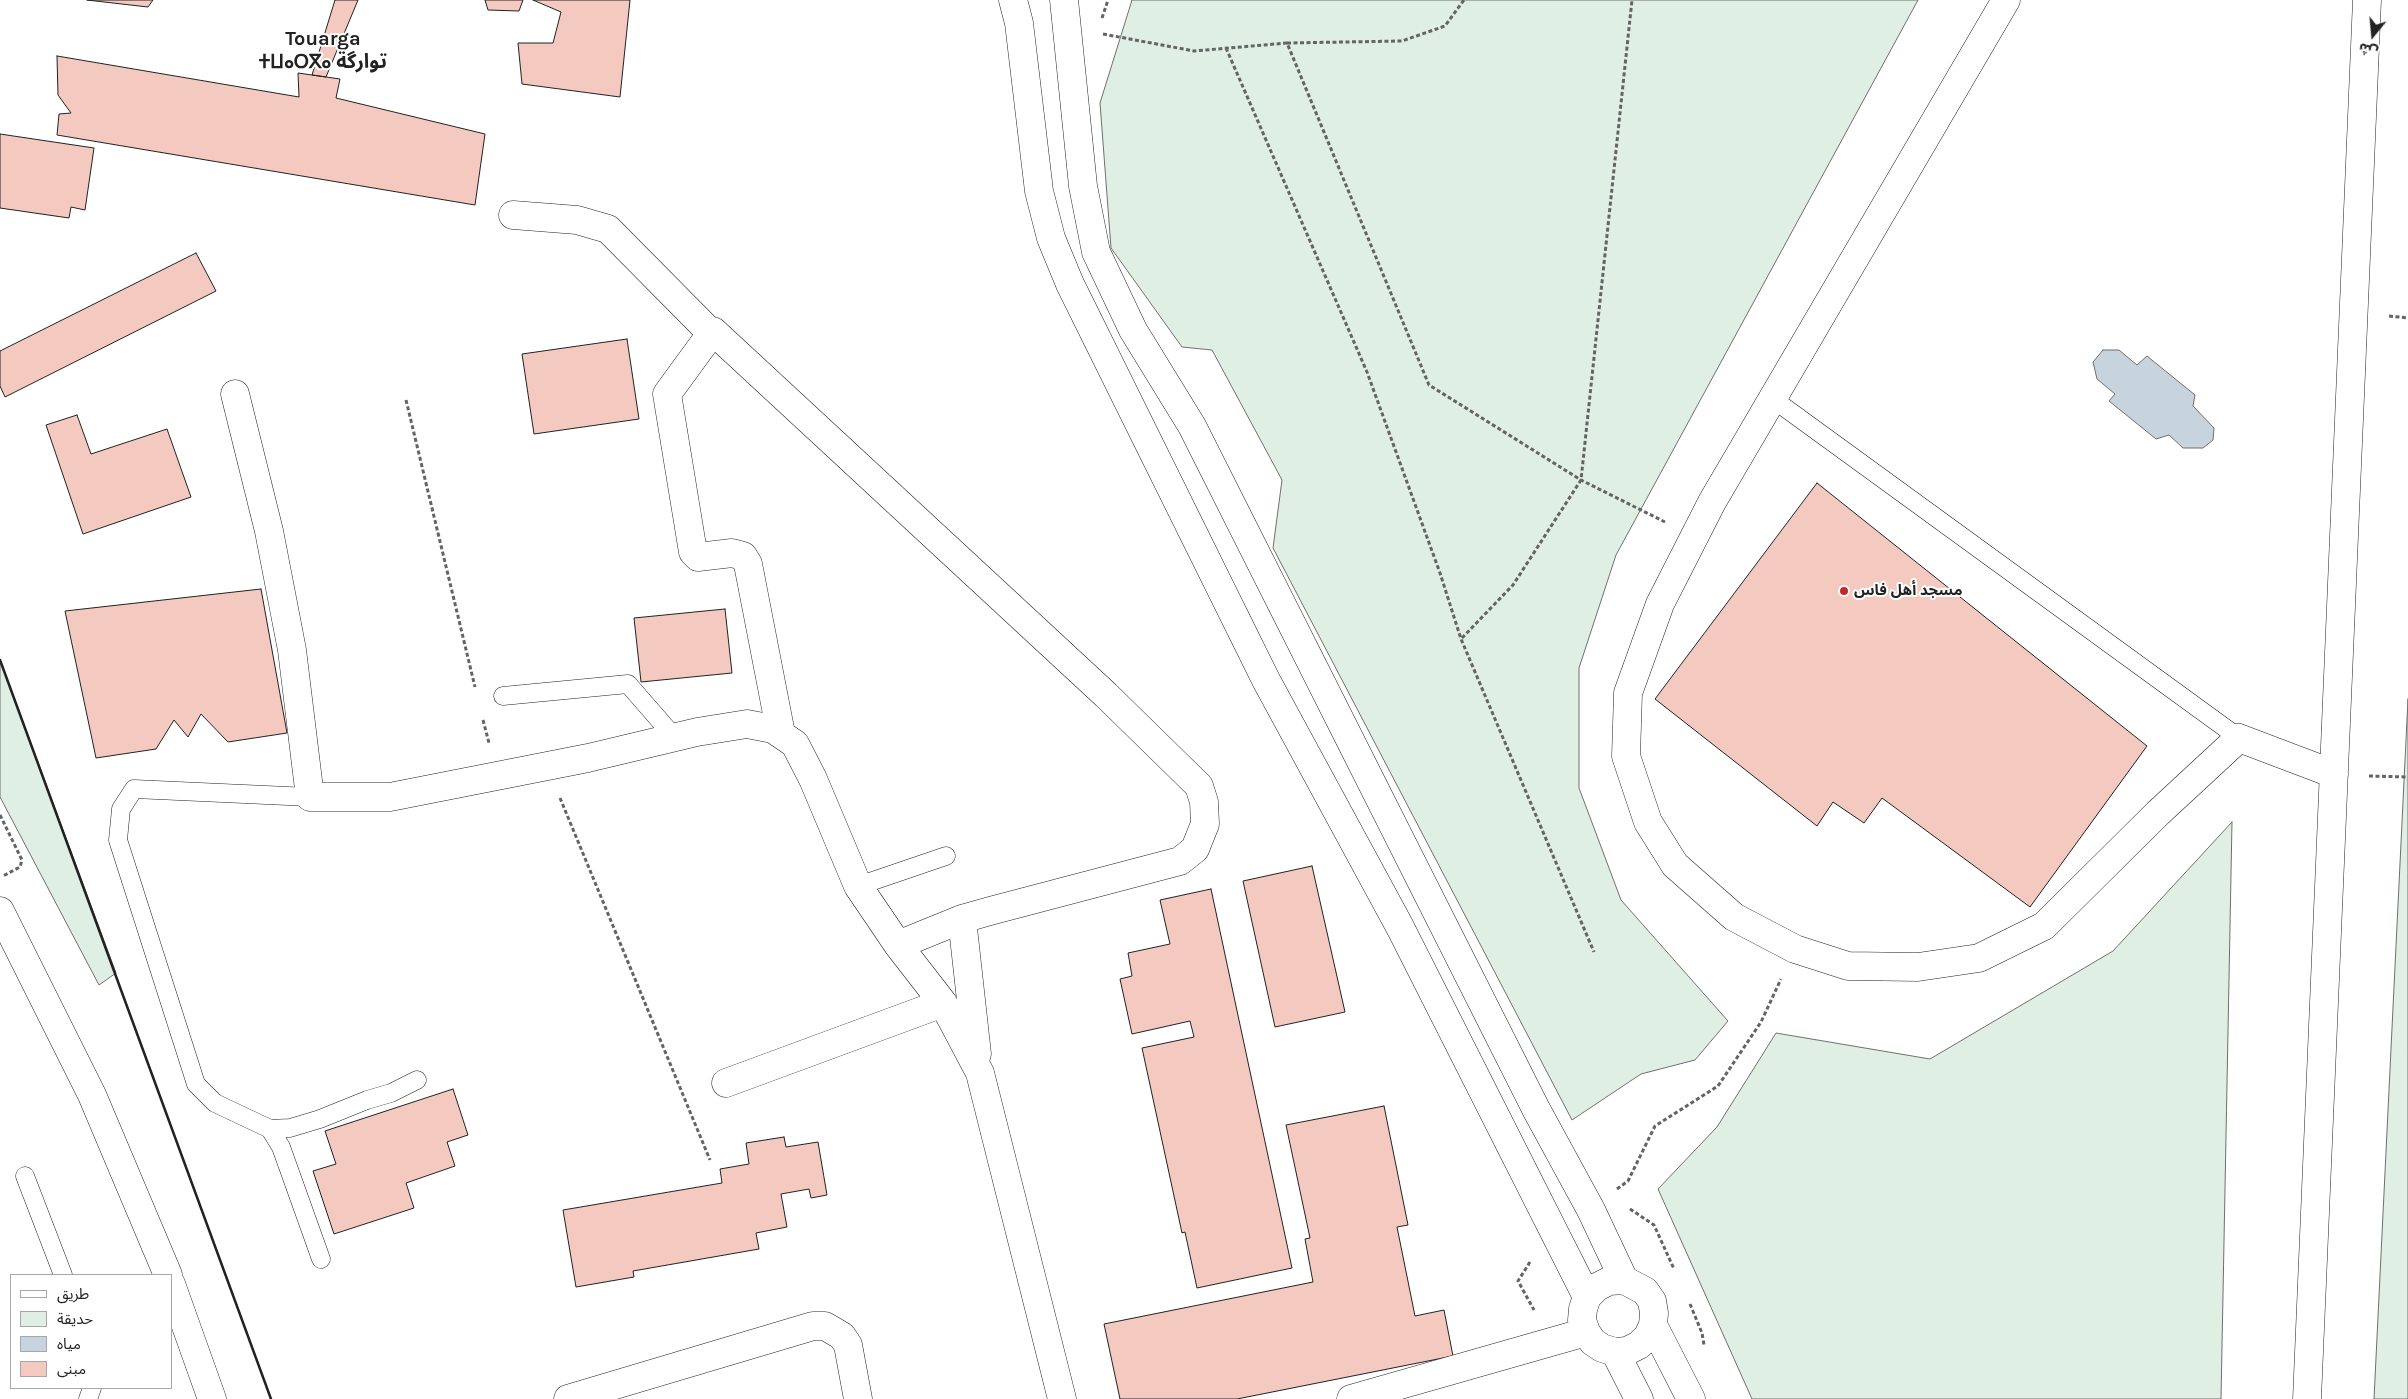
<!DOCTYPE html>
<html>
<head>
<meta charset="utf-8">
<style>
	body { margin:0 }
	#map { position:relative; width:2408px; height:1399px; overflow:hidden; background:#fff; font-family:Karla,"Noto Sans Arabic",sans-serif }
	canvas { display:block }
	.legend { position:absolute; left:10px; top:1274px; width:162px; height:115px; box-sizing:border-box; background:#fff; border:1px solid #a7a7a7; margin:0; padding:6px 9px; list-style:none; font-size:15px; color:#222 }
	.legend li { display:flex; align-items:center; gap:10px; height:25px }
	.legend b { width:25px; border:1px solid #a7a7a7 }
	.north { position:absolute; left:2348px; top:10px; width:50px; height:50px; -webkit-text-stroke:4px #fff; paint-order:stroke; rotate:197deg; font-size:14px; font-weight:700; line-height:20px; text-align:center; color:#222 }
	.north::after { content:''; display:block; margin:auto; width:18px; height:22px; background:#222; clip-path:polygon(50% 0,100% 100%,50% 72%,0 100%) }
</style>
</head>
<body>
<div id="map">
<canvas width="2408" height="1399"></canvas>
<ul class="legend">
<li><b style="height:6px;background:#fff"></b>طريق</li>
<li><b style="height:14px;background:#e0efe3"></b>حديقة</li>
<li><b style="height:14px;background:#c7d3dd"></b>مياه</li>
<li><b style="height:14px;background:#f3c9c0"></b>مبنى</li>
</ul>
<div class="north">ش</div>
</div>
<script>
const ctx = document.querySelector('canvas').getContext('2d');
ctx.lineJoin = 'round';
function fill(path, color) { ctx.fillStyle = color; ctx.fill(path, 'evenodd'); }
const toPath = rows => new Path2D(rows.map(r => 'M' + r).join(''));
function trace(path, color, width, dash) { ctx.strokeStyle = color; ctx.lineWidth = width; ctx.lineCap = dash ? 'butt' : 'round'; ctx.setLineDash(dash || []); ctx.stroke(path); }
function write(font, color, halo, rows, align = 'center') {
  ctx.font = font + ' Karla,"Noto Sans Arabic","Noto Sans Tifinagh",sans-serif'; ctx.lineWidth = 4; ctx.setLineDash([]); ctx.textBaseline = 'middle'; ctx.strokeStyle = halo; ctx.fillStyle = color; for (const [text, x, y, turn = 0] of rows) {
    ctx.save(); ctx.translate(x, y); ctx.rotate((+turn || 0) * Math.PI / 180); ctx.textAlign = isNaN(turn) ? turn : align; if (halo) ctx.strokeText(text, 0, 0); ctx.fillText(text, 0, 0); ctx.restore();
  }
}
const green = toPath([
	[1132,0,1918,0,1616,555,1579,668,1579,788,1621,900,1728,1021,1695,1060,1641,1074,1572,1120,1273,548,1282,480,1212,350,1182,347,1111,248,1100,103,1132,0],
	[0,660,116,973,99,985,0,797,0,660],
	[2408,699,2408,1399,2374,1399,2408,699],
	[2232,822,2221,1399,1752,1399,1658,1189,1717,1127,1776,1033,1930,1059,2113,951,2232,822]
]);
const water = toPath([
	[2103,350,2119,350,2137,365,2147,356,2195,395,2193,406,2214,428,2213,440,2203,448,2183,448,2169,435,2156,439,2109,401,2115,394,2097,379,2093,362,2103,350]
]);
const building = toPath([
	[87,0,153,0,148,7,87,0],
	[335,0,358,0,326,77,312,75,335,0],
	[485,0,523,0,519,11,488,10,485,0],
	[533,0,630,0,620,97,522,84,518,43,553,43,561,12,533,0],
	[57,56,299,97,298,73,340,79,336,98,485,134,475,205,57,135,59,114,71,113,58,95,57,56],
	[0,134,94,148,85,210,71,207,69,218,0,208,0,134],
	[196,253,216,291,5,397,0,386,0,351,196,253],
	[627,339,639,419,534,434,522,354,627,339],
	[77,415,91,454,167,429,191,497,83,534,46,425,77,415],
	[1817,483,2147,746,2030,907,1882,798,1864,823,1833,802,1817,826,1655,699,1817,483],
	[261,589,287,733,228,742,201,714,188,737,174,720,156,749,96,758,65,611,261,589],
	[725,609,732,673,641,682,634,618,725,609],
	[1312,866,1345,1012,1275,1027,1243,881,1312,866],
	[1211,889,1292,1268,1197,1288,1185,1232,1182,1233,1142,1048,1194,1037,1190,1021,1132,1034,1120,979,1132,976,1128,953,1170,944,1160,900,1211,889],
	[453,1089,468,1135,447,1142,455,1166,406,1183,414,1208,334,1234,313,1171,336,1164,325,1131,453,1089],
	[1384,1106,1408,1225,1397,1227,1415,1316,1444,1310,1453,1356,1237,1399,1120,1399,1104,1324,1313,1282,1305,1239,1310,1238,1286,1125,1384,1106],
	[784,1137,786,1147,818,1142,827,1195,811,1198,809,1189,781,1194,787,1227,756,1233,759,1249,633,1271,634,1277,576,1287,563,1210,722,1183,720,1169,749,1164,746,1143,784,1137]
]);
const path = toPath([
	[1102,18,1108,0],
	[1103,34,1194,51,1287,43,1429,385,1581,480,1665,522],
	[1287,43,1402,41,1445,26,1464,0],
	[1226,48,1367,372,1440,573,1461,639,1594,952],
	[2389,316,2408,318],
	[406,400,475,687],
	[1462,638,1513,585,1581,480,1632,0],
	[483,720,489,743],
	[2369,776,2408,777],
	[560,798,710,1160],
	[0,815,22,860,20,867,3,876],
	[1617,1189,1628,1181,1655,1126,1718,1086,1761,1022,1781,979],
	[1630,1209,1654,1225,1674,1269],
	[1530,1262,1518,1281,1534,1310],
	[1690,1304,1702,1333,1704,1345]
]);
const service = toPath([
	[1773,399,2239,738],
	[503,696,628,684,675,738],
	[310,797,134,789,121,809,118,840,196,1084,215,1103,270,1129,281,1147,321,1259],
	[858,886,946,856],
	[270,1129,290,1128,320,1119,367,1100,391,1093,417,1080],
	[25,1176,63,1275],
	[88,1399,92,1388]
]);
const minor = toPath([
	[1013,0,1019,23,1039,191,1051,238,1070,284,1266,680,1400,927,1587,1297],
	[1064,0,1083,186,1096,252,1133,330,1192,426,1536,1109,1591,1210,1624,1280],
	[2006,0,1712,502,1660,604,1628,693,1626,756,1648,822,1675,865,1734,917,1795,949,1848,966,1918,967,1979,958,2044,926,2158,813,2239,738,2334,774],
	[513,215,577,220,608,229,710,332],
	[235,394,269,531,292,650,310,797,390,797,588,758,697,732,747,724,773,729,795,744,813,779,858,886,898,945,943,1003,980,1073,1062,1399],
	[781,734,748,564,743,556,732,553,698,557,693,552,667,394,713,331,1106,695,1199,786,1204,802,1205,824,1195,849,1180,861,990,911,962,919,898,945],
	[962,919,977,1054],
	[726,1083,943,1003],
	[1653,1325,1648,1336,1639,1345,1627,1351,1615,1352,1602,1348,1593,1342,1586,1332,1582,1320,1583,1309,1587,1297,1597,1287,1609,1281,1624,1280,1645,1291,1652,1301,1654,1313,1653,1325,1691,1399],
	[1615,1352,1639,1399],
	[568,1399,813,1326,825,1326,842,1336,848,1345,858,1399],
	[1351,1399,1586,1332],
	[2307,1399,2367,0]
]);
const secondary = toPath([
	[0,911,92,1095,168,1275],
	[171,1284,212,1399]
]);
const wall = toPath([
	[0,660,271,1399]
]);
const markers = [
	[1844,591,5,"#c62828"]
];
const poiNames = [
	["مسجد أهل فاس",1854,591]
];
const districtNames = [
	["Touarga",323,39],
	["ⵜⵡⴰⵔⴳⴰ توارگة",323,62]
];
fill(green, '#e0efe3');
trace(green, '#6f6f6f', 1);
fill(water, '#c7d3dd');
trace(water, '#6f6f6f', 1);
fill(building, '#f3c9c0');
trace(building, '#222', 1);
trace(service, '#222', 19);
trace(minor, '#222', 29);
trace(secondary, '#222', 29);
trace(path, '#646464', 3, [4, 2.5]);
trace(service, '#fff', 18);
trace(minor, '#fff', 28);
trace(secondary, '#fff', 28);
trace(wall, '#222', 2.5);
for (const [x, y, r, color] of markers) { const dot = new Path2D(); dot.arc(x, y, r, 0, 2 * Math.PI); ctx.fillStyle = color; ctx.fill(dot); trace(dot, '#fff', 2); }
write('bold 15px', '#222', '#fff', poiNames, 'left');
write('bold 20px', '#222', '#fff', districtNames);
</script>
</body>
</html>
